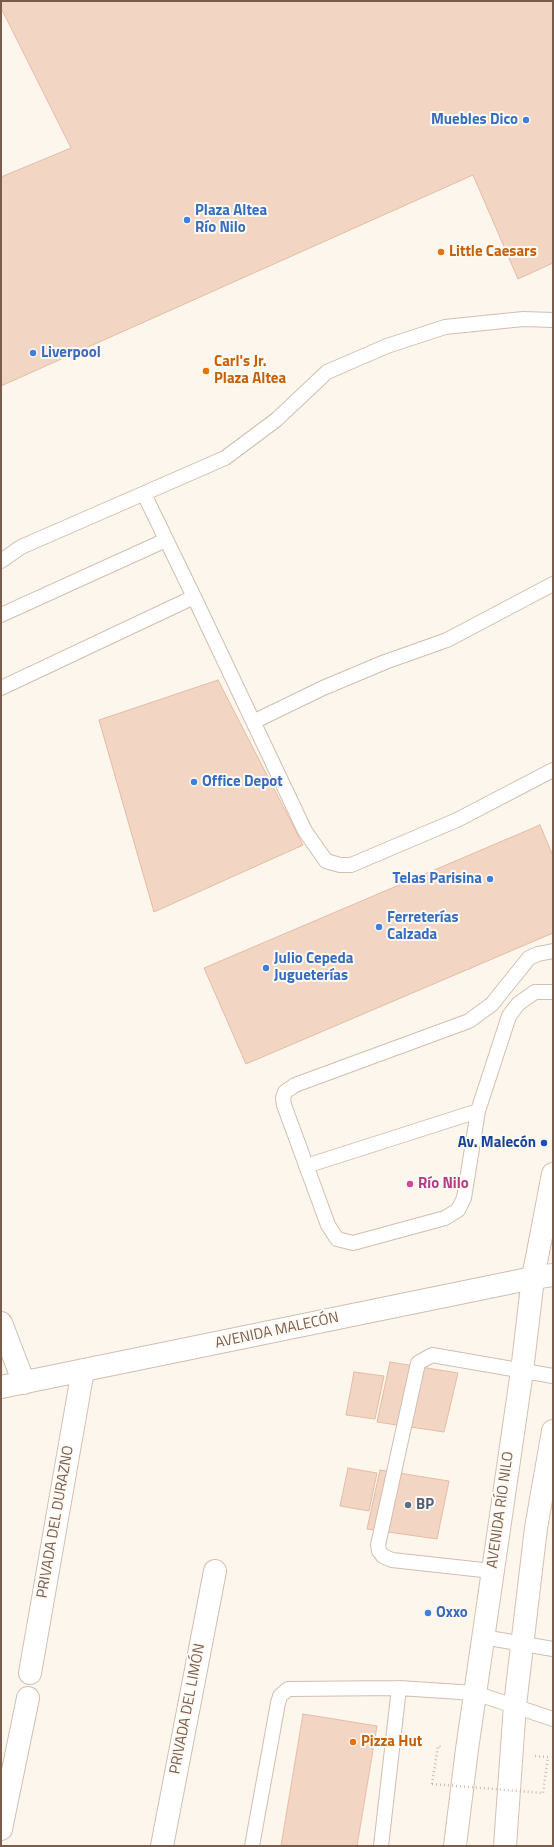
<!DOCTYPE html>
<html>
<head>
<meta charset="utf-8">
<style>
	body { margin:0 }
	#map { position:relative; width:554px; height:1847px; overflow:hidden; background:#fdf6ec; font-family:"Titillium Web",sans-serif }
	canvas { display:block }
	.frame { position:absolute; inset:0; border:2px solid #7a5c4d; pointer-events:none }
</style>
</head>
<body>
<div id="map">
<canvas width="554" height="1847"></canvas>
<div class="frame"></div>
</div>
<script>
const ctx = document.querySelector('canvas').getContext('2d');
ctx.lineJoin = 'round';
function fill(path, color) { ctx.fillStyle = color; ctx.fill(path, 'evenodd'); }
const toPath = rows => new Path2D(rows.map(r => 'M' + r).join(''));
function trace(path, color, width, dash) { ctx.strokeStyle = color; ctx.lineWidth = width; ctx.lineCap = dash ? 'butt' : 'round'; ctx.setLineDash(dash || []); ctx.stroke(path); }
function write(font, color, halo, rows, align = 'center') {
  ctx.font = font + ' "Titillium Web",sans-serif'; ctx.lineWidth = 4; ctx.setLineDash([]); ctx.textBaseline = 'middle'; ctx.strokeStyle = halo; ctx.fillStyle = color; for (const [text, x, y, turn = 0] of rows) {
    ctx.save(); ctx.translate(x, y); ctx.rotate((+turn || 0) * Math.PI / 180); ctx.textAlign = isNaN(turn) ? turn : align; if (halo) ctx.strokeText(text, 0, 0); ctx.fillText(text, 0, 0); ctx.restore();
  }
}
const building = toPath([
	[1,1,553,1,553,27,552,28,553,32,553,263,518,279,473,175,1,386,1,177,71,148,1,8,1,1],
	[218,680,303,845,154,912,99,720,218,680],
	[540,825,553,856,553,933,246,1064,204,968,540,825],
	[390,1362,458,1373,444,1432,377,1422,390,1362],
	[354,1372,384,1376,375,1419,346,1415,354,1372],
	[348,1468,377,1473,369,1511,340,1506,348,1468],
	[380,1470,449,1481,437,1539,367,1529,380,1470],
	[303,1714,377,1726,357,1846,281,1846,303,1714]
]);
const path = toPath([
	[535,1756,548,1757,543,1793],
	[432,1784,438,1746,442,1747]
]);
const service = toPath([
	[144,494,194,597],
	[1,561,21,547,225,458,276,420,327,372,387,346,445,327,523,319,553,320],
	[1,615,166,540],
	[1,688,194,597,305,831,326,861,340,865,351,865,457,820,553,770],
	[255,721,323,688,385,662,447,640,553,584],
	[553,951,538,954,529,958,492,1004,469,1021,295,1085,285,1092,283,1098,284,1105,328,1225,337,1239,353,1243,445,1218,458,1210,464,1198,478,1111,509,1016,518,1004,535,992,553,992],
	[306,1166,478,1111],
	[492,1571,392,1560,383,1556,379,1551,378,1545,418,1363,432,1355,553,1376],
	[483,1637,553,1649],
	[252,1846,278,1703,280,1696,288,1689,399,1688,475,1693,553,1719],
	[381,1846,399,1688]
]);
const minor = toPath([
	[1,1323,24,1383],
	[1,1387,533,1278],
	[30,1673,83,1370],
	[1,1829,28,1698],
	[162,1846,215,1571]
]);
const tertiary = toPath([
	[533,1278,553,1275]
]);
const secondary = toPath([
	[455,1846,467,1749,522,1371,533,1278,553,1174],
	[505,1846,515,1705,536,1528,553,1431]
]);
const pathBridge = toPath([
	[432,1784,543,1793]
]);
const markers = [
	[526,120,4,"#3f7fe0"],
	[187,220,4,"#3f7fe0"],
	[441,252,4,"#e8710a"],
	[33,353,4,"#3f7fe0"],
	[206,371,4,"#e8710a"],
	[194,782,4,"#3f7fe0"],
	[490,879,4,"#3f7fe0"],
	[379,927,4,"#3f7fe0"],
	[266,968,4,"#3f7fe0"],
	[544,1143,4,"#1a4fb4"],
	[410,1184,4,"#d1479c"],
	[408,1505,4,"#5c6f8a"],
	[428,1613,4,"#3f7fe0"],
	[353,1742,4,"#e8710a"]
];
const shopNames = [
	["Muebles Dico",518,120,"right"],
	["Plaza Altea",195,211],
	["Río Nilo",195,228],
	["Liverpool",41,353],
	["Office Depot",202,782],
	["Telas Parisina",482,879,"right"],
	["Ferreterías",387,918],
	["Calzada",387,935],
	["Julio Cepeda",274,959],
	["Jugueterías",274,976],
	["Oxxo",436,1613]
];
const foodNames = [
	["Little Caesars",449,252],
	["Carl's Jr.",214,362],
	["Plaza Altea",214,379],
	["Pizza Hut",361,1742]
];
const transitNames = [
	["Av. Malecón",536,1143]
];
const hotelNames = [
	["Río Nilo",418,1184]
];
const streetNames = [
	["AVENIDA MALECÓN",277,1331,-12],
	["AVENIDA RÍO NILO",501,1510,-82],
	["PRIVADA DEL DURAZNO",56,1522,-80],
	["PRIVADA DEL LIMÓN",188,1709,-79]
];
const serviceNames = [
	["BP",416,1505]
];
fill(building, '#f3d5c3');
trace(building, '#e6bba3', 1);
trace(service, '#d1beb0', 16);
trace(minor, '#d1beb0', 24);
trace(tertiary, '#d1beb0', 24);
trace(secondary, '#d6c0b0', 24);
trace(path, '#d9b8a5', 2.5, [1, 3]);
trace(service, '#fff', 14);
trace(minor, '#fff', 22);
trace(tertiary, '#fff', 22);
trace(secondary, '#fff', 22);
trace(pathBridge, '#d9b8a5', 2.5, [1, 3]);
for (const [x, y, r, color] of markers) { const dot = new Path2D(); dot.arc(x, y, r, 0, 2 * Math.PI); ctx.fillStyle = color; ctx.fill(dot); trace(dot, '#fffaf3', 1.5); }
write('bold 15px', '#366cbe', '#fffaf3', shopNames, 'left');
write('bold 15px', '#c56008', '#fffaf3', foodNames, 'left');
write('bold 15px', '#164399', '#fffaf3', transitNames, 'right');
write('bold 15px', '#b23c85', '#fffaf3', hotelNames, 'left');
write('15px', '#7a5c4d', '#fffaf3', streetNames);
write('bold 15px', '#4e5e75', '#fffaf3', serviceNames, 'left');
</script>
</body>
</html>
